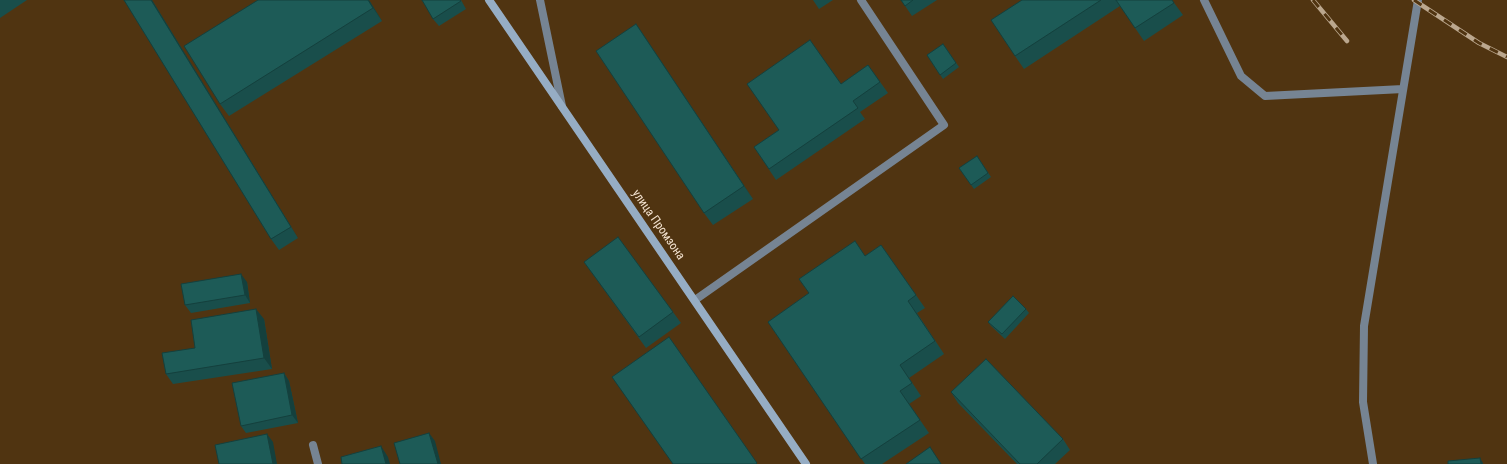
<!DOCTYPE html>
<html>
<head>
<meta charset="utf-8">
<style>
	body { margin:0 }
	canvas { display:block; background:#503411 }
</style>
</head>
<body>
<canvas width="1507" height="464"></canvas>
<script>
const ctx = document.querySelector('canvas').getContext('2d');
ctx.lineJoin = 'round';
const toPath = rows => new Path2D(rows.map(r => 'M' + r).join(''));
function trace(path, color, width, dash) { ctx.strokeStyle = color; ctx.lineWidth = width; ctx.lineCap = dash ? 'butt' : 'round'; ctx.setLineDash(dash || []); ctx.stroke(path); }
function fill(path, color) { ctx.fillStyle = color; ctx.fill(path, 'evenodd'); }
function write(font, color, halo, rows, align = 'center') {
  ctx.font = font + ' "Roboto Condensed",sans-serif'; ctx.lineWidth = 3; ctx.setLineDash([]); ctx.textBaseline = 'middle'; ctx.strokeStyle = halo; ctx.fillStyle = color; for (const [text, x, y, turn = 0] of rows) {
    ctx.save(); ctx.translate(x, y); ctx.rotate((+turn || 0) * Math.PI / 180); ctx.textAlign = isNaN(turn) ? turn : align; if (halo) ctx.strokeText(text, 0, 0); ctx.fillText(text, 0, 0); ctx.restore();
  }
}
const service = toPath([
	[540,0,562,106],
	[1204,0,1241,76,1265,96,1403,89],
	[695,300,944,125,861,0],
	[1373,464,1363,402,1364,326,1418,0]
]);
const minor = toPath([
	[313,445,318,464]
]);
const secondary = toPath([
	[489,0,806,464]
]);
const rail = toPath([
	[1313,0,1347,41],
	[1414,0,1479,43,1507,57]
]);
const wall = toPath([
	[0,0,27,0,0,18],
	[124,0,152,0,298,238,279,250,271,239],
	[258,0,369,0,382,21,229,116,220,104],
	[461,0,466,9,439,26,433,19],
	[813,0,833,0,819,9],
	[901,0,937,0,912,16],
	[1022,0,1172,0,1183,15,1144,41,1120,6,1024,69,1015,56],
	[636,24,753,199,713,225,704,213],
	[943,44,959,67,943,79,927,55],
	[868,65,888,93,860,112,865,119,776,180,754,147,779,130],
	[977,156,991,177,974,189,959,168],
	[881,245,925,308,917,313,944,354,909,378,921,396,909,404,929,433,882,464,865,464,768,322],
	[584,262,673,312,681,323,646,348],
	[247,282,250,303,191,313,185,305],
	[1026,309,1029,313,1005,339,991,326,988,322],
	[264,319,272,369,173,384,166,374,195,348],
	[284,373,289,381,298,423,246,433,241,426],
	[951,392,1063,439,1070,450,1055,464,1017,464,958,403]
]);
const shadedWall = toPath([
	[151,0,152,0,298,238,291,227],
	[368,0,369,0,382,21,373,8],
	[636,24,645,37,753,199,744,186],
	[241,274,247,282,250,303,245,295],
	[256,309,264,319,272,369,264,358],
	[284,373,289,381,298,423,292,415],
	[429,433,435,441,441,464,438,464],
	[267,434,273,442,277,464,273,464],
	[381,446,388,457,390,464,386,464],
	[1480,458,1483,463,1483,464,1481,464]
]);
const building = toPath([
	[124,0,151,0,291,227,271,239,124,0],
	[258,0,368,0,373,8,220,104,184,46,258,0],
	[422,0,460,0,461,1,433,19,422,0],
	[901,0,913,0,905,6,901,0],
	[1022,0,1101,0,1015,56,991,20,1022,0],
	[1116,0,1172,0,1174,3,1135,28,1116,0],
	[636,24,744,186,704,213,596,51,636,24],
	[810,40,841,84,868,65,880,82,853,101,858,108,769,169,754,147,779,130,747,84,810,40],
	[943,44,956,63,940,75,927,55,943,44],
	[977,156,988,173,971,185,959,168,977,156],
	[618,237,673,312,639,337,584,262,618,237],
	[855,241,865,256,881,245,916,295,908,301,935,341,900,365,912,383,900,391,920,420,861,459,768,322,809,293,799,279,855,241],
	[241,274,245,295,185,305,181,284,241,274],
	[1013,296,1026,309,1002,334,988,322,1013,296],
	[256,309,264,358,166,374,162,353,195,348,191,320,256,309],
	[669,337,757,463,756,464,673,464,612,377,669,337],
	[986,359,1063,439,1037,464,1020,464,951,392,986,359],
	[284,373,292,415,241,426,232,383,284,373],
	[429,433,438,464,400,464,394,443,429,433],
	[267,434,273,464,219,464,215,445,267,434],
	[381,446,386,464,342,464,341,457,381,446],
	[930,447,941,464,906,464,930,447],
	[1480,458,1481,464,1448,464,1448,461,1480,458]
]);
const streetNames = [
	["улица Промзона",658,225,55]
];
trace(service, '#768493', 8);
trace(minor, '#768493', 8);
trace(secondary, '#96adc4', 8);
trace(rail, '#bba78e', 4.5);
trace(rail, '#503411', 3, [9]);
fill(wall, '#194e4b');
fill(shadedWall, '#14403d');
fill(building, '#1d5b57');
trace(building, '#14403d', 1);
write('12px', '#f3e2cf', '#503411', streetNames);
</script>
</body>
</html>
